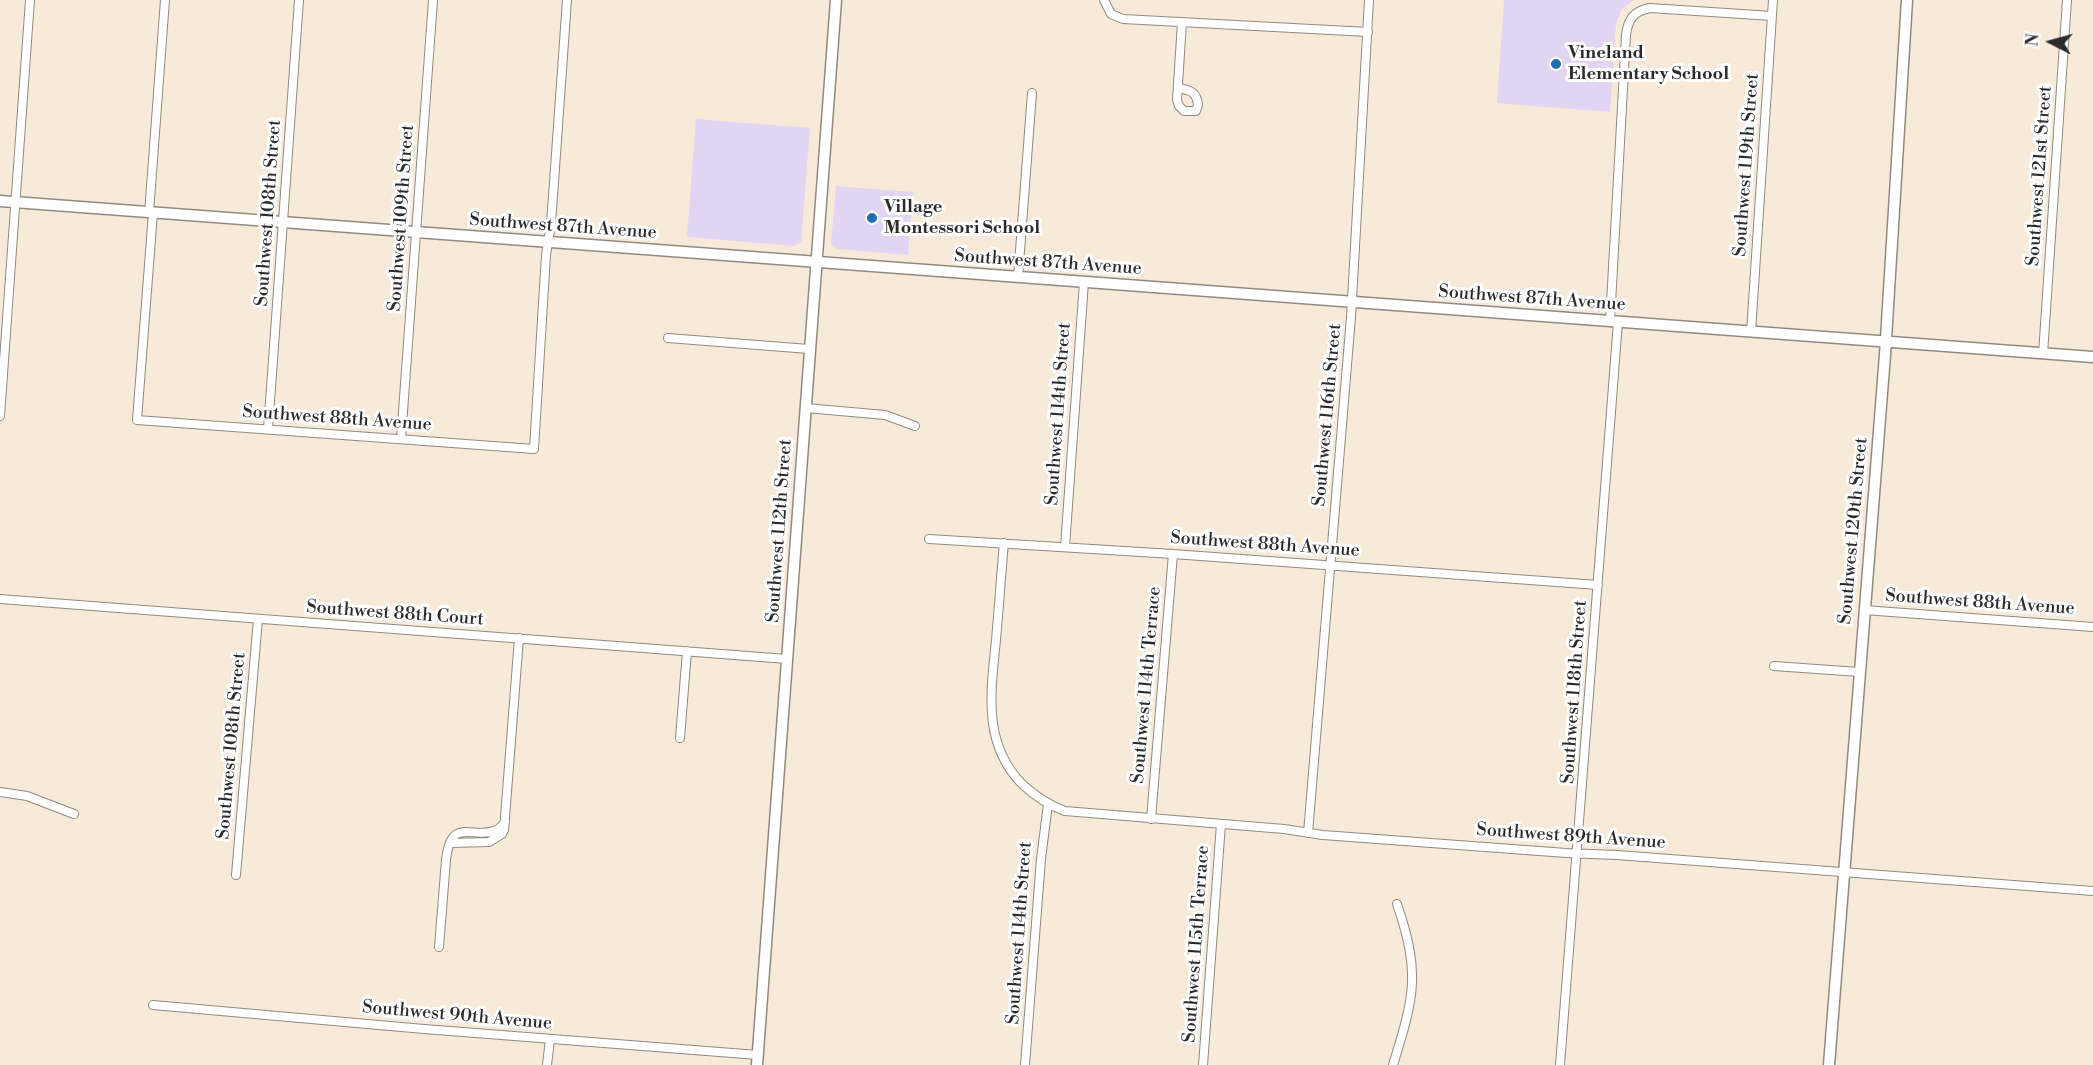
<!DOCTYPE html>
<style>
body{margin:0}
#map{position:relative;width:2093px;height:1065px;overflow:hidden;background:#f7ead8;font-family:"Libre Bodoni",serif}
canvas{display:block}
.north{position:absolute;left:2021px;top:12px;width:60px;height:60px;-webkit-text-stroke:4px #fff;paint-order:stroke;rotate:276deg;font-size:16px;font-weight:700;line-height:24px;text-align:center;color:#2b2b2b}
.north::after{content:'';display:block;margin:auto;width:21px;height:27px;background:#2b2b2b;clip-path:polygon(50% 0,100% 100%,50% 72%,0 100%)}
</style>
<div id="map">
<canvas width="2093" height="1065"></canvas>
<div class="north">N</div>
</div>
<script>
const ctx = document.querySelector('canvas').getContext('2d');
ctx.lineJoin = 'round';
function paint(path, color) { ctx.fillStyle = color; ctx.fill(path, 'evenodd'); }
function trace(path, color, width, dash) { ctx.strokeStyle = color; ctx.lineWidth = width; ctx.lineCap = dash ? 'butt' : 'round'; ctx.setLineDash(dash || []); ctx.stroke(path); }
function drawText(font, color, halo, rows, align = 'center') {
  ctx.font = font + ' "Libre Bodoni",serif'; ctx.lineWidth = 6; ctx.setLineDash([]); ctx.textBaseline = 'middle'; ctx.strokeStyle = halo; ctx.fillStyle = color; for (const [text, x, y, turn = 0] of rows) {
    ctx.save(); ctx.translate(x, y); ctx.rotate((+turn || 0) * Math.PI / 180); ctx.textAlign = isNaN(turn) ? turn : align; if (halo) ctx.strokeText(text, 0, 0); ctx.fillText(text, 0, 0); ctx.restore();
  }
}
paint(new Path2D(`
 M1504,0H1634L1621,10L1616,24L1610,112L1497,103Z
 M696,119L810,128L801,242L793,246L687,237Z
 M836,186L913,192L908,255L838,249L831,243Z`), '#e2d4f3');
const street = new Path2D(`
 M1104,0L1111,14L1123,19L1368,32
 M1178,88C1190,90 1197,92 1198,105L1196,111H1184L1179,106L1177,100L1182,22
 M149,213L165,0
 M153,213L137,420L534,449L546,255L551,224L567,0
 M1018,277L1032,93
 M1610,321L1626,35C1628,19 1634,11 1650,8L1772,16
 M1751,332L1773,0
 M668,338L809,349
 M2043,354L2067,0
 M806,408L885,415L915,426
 M0,416L30,0
 M268,429L299,0
 M401,439L433,0
 M929,539L1173,554L1598,585
 M1004,543C1001,575 999,607 996,640C991,691 982,743 1022,784C1035,796 1048,805 1065,811L1284,829L1323,835L1566,853L1617,855L2093,891
 M1065,547L1084,282
 M0,599L787,659
 M1864,610L2093,627
 M1774,666L1859,672
 M680,738L687,651
 M0,792L27,796L74,814
 M1151,819L1173,554
 M1308,833L1351,317L1369,0
 M451,843L489,842L502,834L504,830L519,638
 M236,875L258,619
 M439,947L446,860C451,816 472,839 494,831C499,830 502,826 505,822
 M153,1005L424,1029L758,1055
 M547,1065L550,1039
 M1025,1065L1041,859L1048,804
 M1203,1065L1221,824
 M1393,1065C1414,997 1421,974 1397,904
 M1560,1065L1618,322`);
const secondary = new Path2D(`
 M0,201L2093,357
 M757,1065L836,0
 M1829,1065L1885,355L1907,0`);
trace(street, '#918a82', 10);
trace(secondary, '#918a82', 13);
trace(street, '#fff', 8);
trace(secondary, '#fff', 10);
for (const [x, y, r, color] of [
 [1556,64,6,"#1f6fb2"],
 [872,218,6,"#1f6fb2"]
]) { const dot = new Path2D(); dot.arc(x, y, r, 0, 2 * Math.PI); ctx.fillStyle = color; ctx.fill(dot); trace(dot, '#fff', 2); }
drawText('bold 18px', '#2b2b2b', '#fff', [
 ["Vineland",1568,54],
 ["Elementary School",1568,75],
 ["Village",884,208],
 ["Montessori School",884,229]
], 'left');
drawText('18px', '#2b2b2b', '#fff', [
 ["Southwest 119th Street",1747,165,-86],
 ["Southwest 121st Street",2040,176,-86],
 ["Southwest 108th Street",269,213,-86],
 ["Southwest 109th Street",402,218,-86],
 ["Southwest 87th Avenue",563,227,4],
 ["Southwest 87th Avenue",1048,263,4],
 ["Southwest 87th Avenue",1532,299,4],
 ["Southwest 114th Street",1059,414,-86],
 ["Southwest 116th Street",1328,415,-85],
 ["Southwest 88th Avenue",337,419,4],
 ["Southwest 112th Street",780,531,-86],
 ["Southwest 120th Street",1854,531,-85],
 ["Southwest 88th Avenue",1265,545,4],
 ["Southwest 88th Avenue",1980,603,4],
 ["Southwest 88th Court",395,614,4],
 ["Southwest 114th Terrace",1147,685,-85],
 ["Southwest 118th Street",1575,692,-86],
 ["Southwest 108th Street",232,746,-85],
 ["Southwest 89th Avenue",1571,837,4],
 ["Southwest 114th Street",1020,933,-86],
 ["Southwest 115th Terrace",1197,944,-86],
 ["Southwest 90th Avenue",457,1016,5]
]);
</script>
